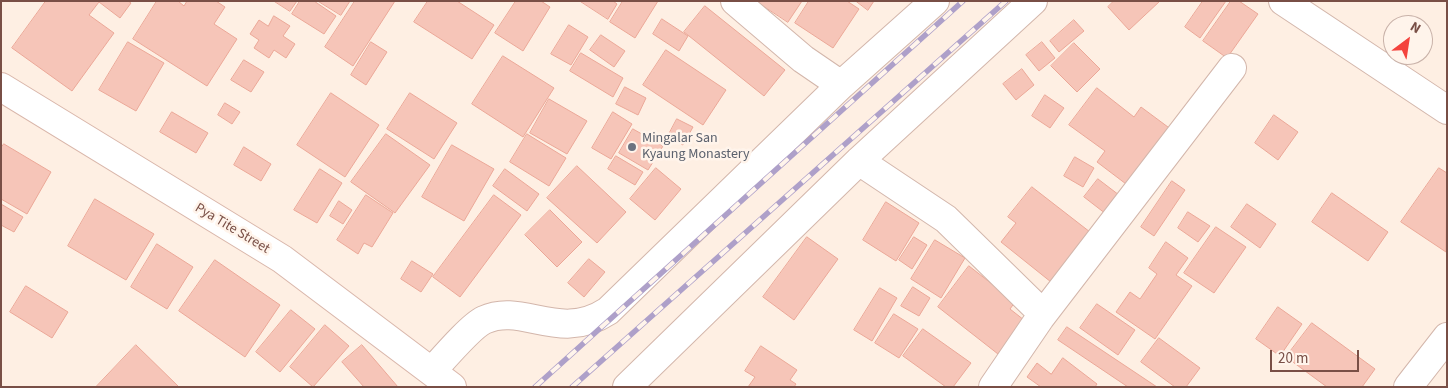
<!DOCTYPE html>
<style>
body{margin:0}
#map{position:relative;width:1448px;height:388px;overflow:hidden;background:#feefe3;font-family:"Source Sans 3",sans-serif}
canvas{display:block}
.frame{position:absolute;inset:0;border:2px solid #794f46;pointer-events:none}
.north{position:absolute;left:1383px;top:15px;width:50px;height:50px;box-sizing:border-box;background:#fff4eb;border:1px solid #c9b2a9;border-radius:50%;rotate:31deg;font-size:14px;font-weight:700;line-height:20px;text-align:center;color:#794f46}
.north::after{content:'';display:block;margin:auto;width:18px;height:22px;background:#f4433d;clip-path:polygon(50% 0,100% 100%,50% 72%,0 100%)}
.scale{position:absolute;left:1270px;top:350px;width:89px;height:22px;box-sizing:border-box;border:2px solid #794f46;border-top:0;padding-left:6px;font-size:15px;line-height:18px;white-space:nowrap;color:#794f46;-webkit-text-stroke:4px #fff4eb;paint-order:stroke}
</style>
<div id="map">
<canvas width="1448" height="388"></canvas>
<div class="frame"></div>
<div class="north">N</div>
<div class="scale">20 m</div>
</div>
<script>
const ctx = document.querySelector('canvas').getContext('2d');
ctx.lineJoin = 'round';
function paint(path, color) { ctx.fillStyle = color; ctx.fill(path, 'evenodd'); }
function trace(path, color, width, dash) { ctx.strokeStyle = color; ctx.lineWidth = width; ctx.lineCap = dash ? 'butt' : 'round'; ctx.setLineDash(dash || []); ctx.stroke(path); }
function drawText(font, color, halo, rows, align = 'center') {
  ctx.font = font + ' "Source Sans 3",sans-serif'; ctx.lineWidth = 5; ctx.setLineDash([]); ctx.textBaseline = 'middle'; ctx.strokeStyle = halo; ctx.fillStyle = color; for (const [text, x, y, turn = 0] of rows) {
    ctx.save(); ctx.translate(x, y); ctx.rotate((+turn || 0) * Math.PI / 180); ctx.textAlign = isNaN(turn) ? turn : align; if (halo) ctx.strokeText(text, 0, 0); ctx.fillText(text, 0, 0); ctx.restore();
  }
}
const building = new Path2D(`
 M46,1H128L131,3L120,18L99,2L89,15L114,33L72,91L12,48Z
 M157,1H178L184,6L187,1H216L225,7L214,24L237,39L207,86L133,39Z
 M274,1H297L290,11Z
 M300,1H314L336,16L324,34L292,14Z
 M318,1H350L341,15Z
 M355,1H395L353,66L325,47Z
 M428,1H457L494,25L472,59L414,22Z
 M516,1H541L550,7L523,51L495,33Z
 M580,1H613L617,4L608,19Z
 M623,1H658L635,38L610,22Z
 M756,1H802L788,22Z
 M809,1H847L859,9L833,48L795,23Z
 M856,1H874L868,10Z
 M1114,1H1160L1129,30L1108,7Z
 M1203,1H1226L1200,38L1185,27Z
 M1231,1H1239L1258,14L1227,58L1203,41Z
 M705,6L785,70L764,96L684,32Z
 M274,16L290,26L283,36L295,44L286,58L274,50L269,58L254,48L259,40L250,34L259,20L268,26Z
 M662,19L688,36L679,51L653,34Z
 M1074,20L1084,31L1059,52L1050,41Z
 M569,25L588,37L571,65L551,54Z
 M601,35L625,51L614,67L590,50Z
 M128,42L164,63L136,111L99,90Z
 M371,42L387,52L366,85L351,75Z
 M1042,42L1055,58L1039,71L1026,55Z
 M1074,43L1100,69L1077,92L1051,66Z
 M666,50L726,90L703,125L643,85Z
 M581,53L623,78L613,97L570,71Z
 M503,56L554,88L523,137L472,104Z
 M244,60L264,72L251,92L231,80Z
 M1022,69L1034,85L1016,100L1003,84Z
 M625,87L646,98L638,115L616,104Z
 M1097,88L1134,117L1141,107L1172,130L1130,187L1097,162L1105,151L1069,125Z
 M331,93L379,125L345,177L297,145Z
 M410,93L457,123L434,159L387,129Z
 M1045,95L1064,108L1050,128L1032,116Z
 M549,99L587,121L567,154L530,133Z
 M225,103L240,112L232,124L218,115Z
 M172,112L208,133L196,153L160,132Z
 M613,112L632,124L611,159L592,148Z
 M1274,115L1298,132L1278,160L1255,143Z
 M677,119L693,127L683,145L668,136Z
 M633,129L663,146L648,170L619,153Z
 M386,134L430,165L395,213L351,182Z
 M527,134L566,158L549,186L510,162Z
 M4,144L51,172L27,214L1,199V148Z
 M452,145L494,169L464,221L422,197Z
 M244,147L271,164L261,181L234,165Z
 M616,156L643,172L635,185L608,169Z
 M1075,157L1094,168L1083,187L1064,176Z
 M577,166L626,212L597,243L547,198Z
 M656,168L681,189L655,220L630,199Z
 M1439,168L1447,173L1446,252L1401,222Z
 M320,169L342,183L317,223L294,210Z
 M505,169L539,194L527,211L493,186Z
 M1098,179L1119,195L1106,214L1084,197Z
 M1172,181L1185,190L1154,236L1141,227Z
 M1032,187L1090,232L1051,282L1001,242L1016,223L1008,217Z
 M1332,193L1388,232L1368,261L1312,222Z
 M366,195L393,213L372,247L364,243L358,254L337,240Z
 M494,195L521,215L460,297L433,277Z
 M95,199L154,234L126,280L68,246Z
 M339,201L352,210L343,224L330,216Z
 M886,202L919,223L896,261L863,240Z
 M1,204L23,217L14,232L1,225Z
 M1247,204L1276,224L1260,248L1231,227Z
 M550,210L582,242L557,267L525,235Z
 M1188,212L1210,226L1198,242L1178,228Z
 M1216,227L1246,247L1214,293L1184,273Z
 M807,237L838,259L794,320L763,297Z
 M914,237L927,245L912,269L899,260Z
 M935,240L965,258L941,298L911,279Z
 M1166,242L1188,258L1176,275L1192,286L1155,339L1116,312L1130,292L1140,299L1157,274L1149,268Z
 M157,244L193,267L167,309L131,287Z
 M589,259L605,272L584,297L568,283Z
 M215,260L280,305L245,357L179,311Z
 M412,261L433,274L421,292L401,279Z
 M969,266L1015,302L1010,309L1024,320L998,354L938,307Z
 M26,286L68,312L52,338L10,312Z
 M913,287L930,298L919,316L901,306Z
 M880,288L897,298L872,341L854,330Z
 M1097,304L1135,330L1118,355L1080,328Z
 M1278,307L1302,324L1280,356L1256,339Z
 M291,310L315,329L280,372L256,352Z
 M894,314L918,329L899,358L875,343Z
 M1312,323L1375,369L1362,387H1327L1286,357Z
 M325,325L349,346L313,387L290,367Z
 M1067,327L1157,387H1128L1058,340Z
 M923,329L971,363L953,387H946L903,356Z
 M1159,338L1200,368L1186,387H1175L1141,362Z
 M136,345L179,387H96Z
 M362,345L398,387H364L342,362Z
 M761,346L797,370L790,380L796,384L794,387H748L755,377L745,371Z
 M1063,358L1097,384L1095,387H1041L1027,377L1037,363L1051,374Z`);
paint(building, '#f6c5b8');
trace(building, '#eba797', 1);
const street = new Path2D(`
 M735,1L803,59L841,85
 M1283,1L1447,110
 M859,161L946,219L1039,310L1040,318L993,387
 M1040,318L1232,68
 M432,371C443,359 471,326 484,320C523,302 559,343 608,311L841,85L935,1
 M627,387L859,161L1033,1
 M1408,387L1447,337`);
const secondary = new Path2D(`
 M1,87L282,259L452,387`);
trace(street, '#d3b6ab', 30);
trace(secondary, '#d9b6aa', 30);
trace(street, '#fff', 28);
trace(secondary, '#fff', 28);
const rail = new Path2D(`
 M535,387L963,1
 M572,387L1006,1`);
trace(rail, '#aea0c9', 5.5);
trace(rail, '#fff4eb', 4, [11]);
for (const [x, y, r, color] of [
 [632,147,5,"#6b7280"]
]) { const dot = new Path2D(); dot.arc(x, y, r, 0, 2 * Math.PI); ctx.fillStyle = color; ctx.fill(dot); trace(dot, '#fff4eb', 2); }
drawText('14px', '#5b616d', '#fff4eb', [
 ["Mingalar San",642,139],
 ["Kyaung Monastery",642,155]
], 'left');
drawText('14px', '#794f46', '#fff4eb', [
 ["Pya Tite Street",232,229,31]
]);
</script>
